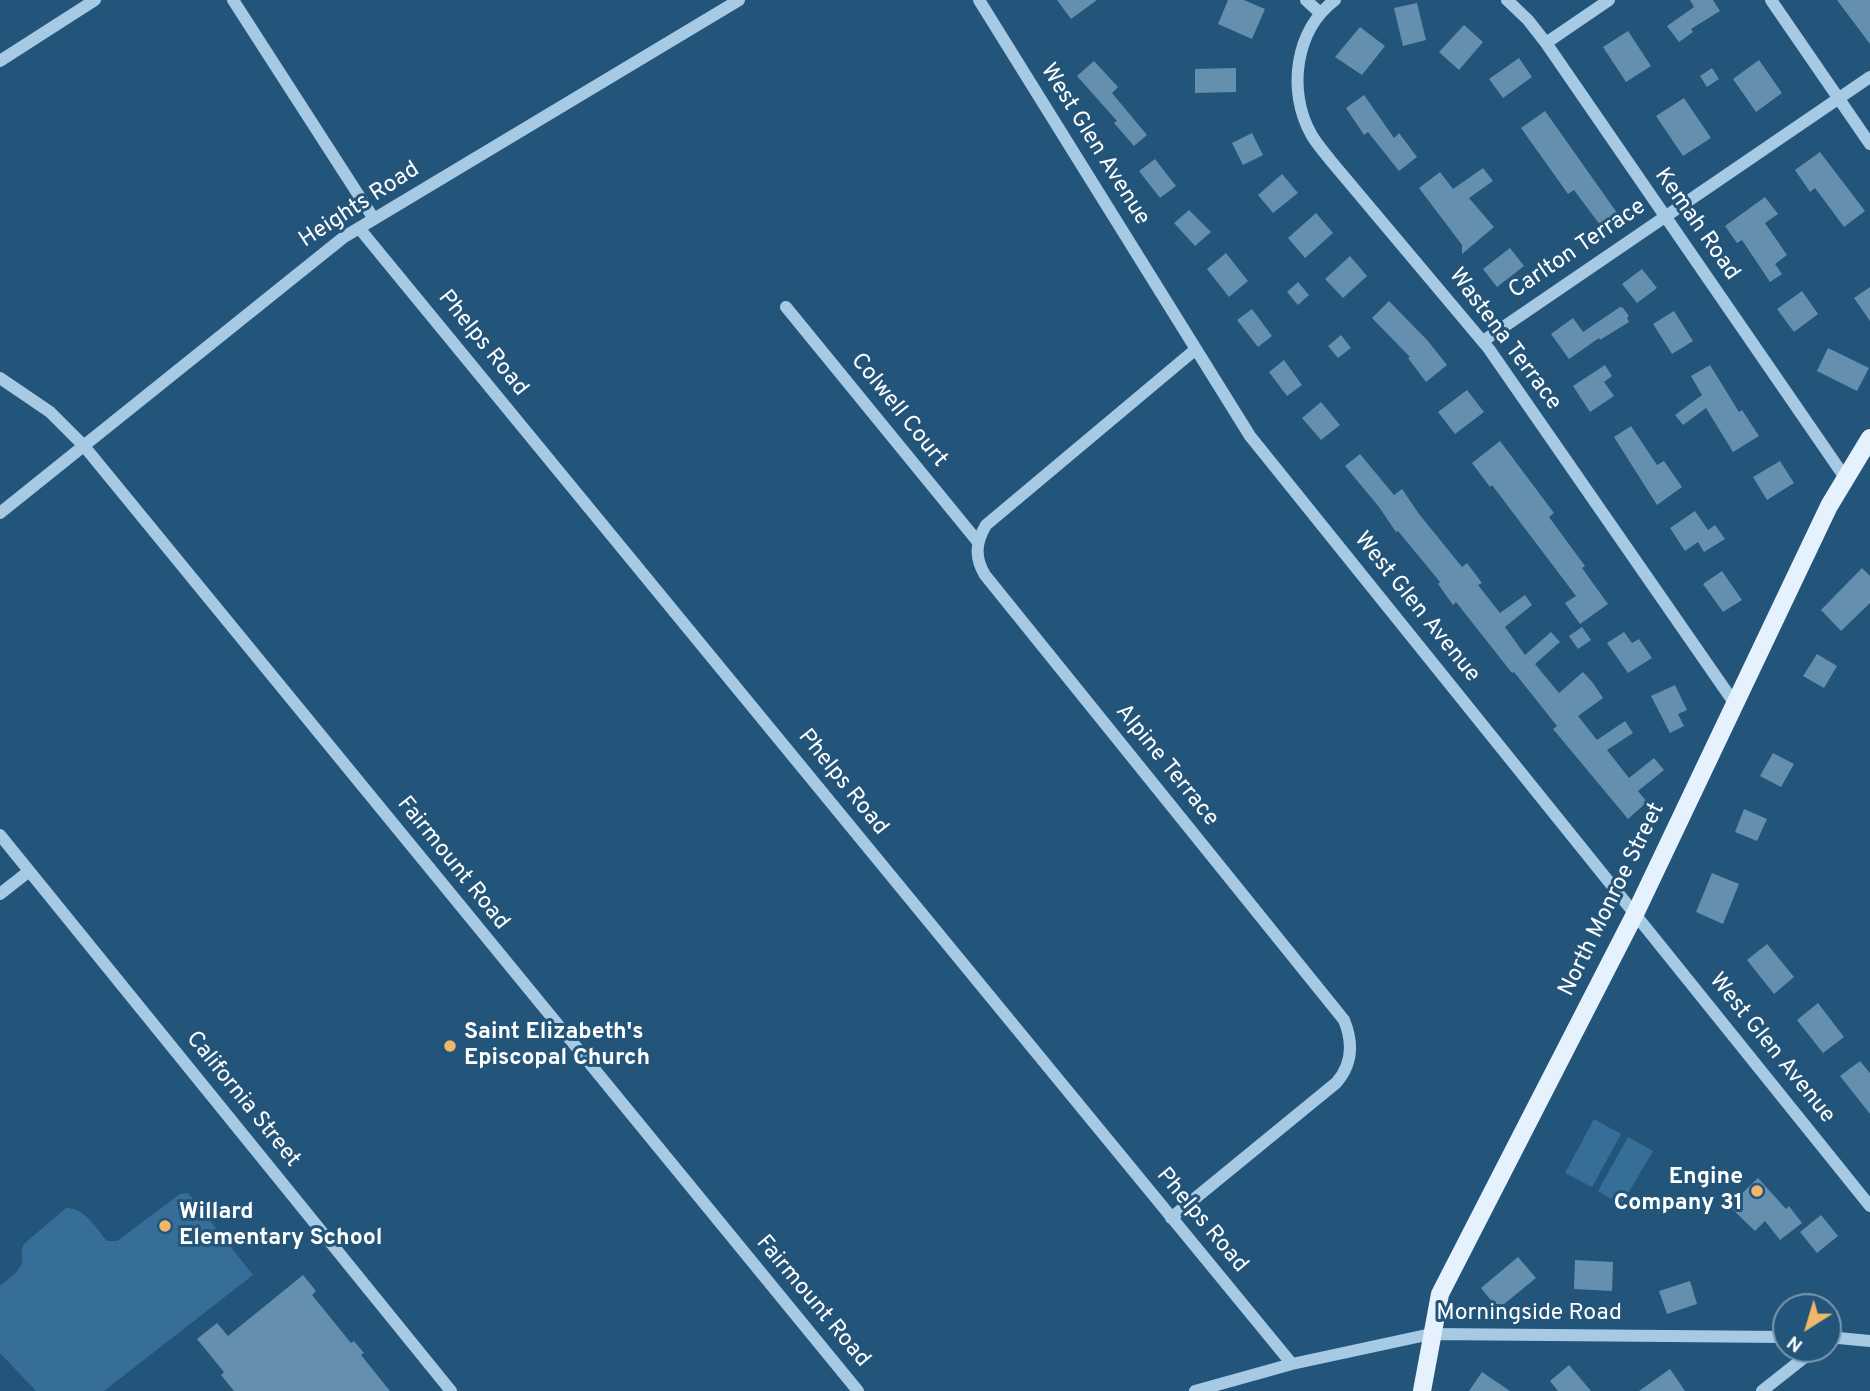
<!DOCTYPE html>
<style>
body{margin:0}
#map{position:relative;width:1870px;height:1391px;overflow:hidden;background:#235479;font-family:Overpass,sans-serif}
canvas{display:block}
.north{position:absolute;left:1772px;top:1293px;width:70px;height:70px;box-sizing:border-box;background:#235479;border:2px solid #7b98af;border-radius:50%;rotate:217deg;font-size:19px;font-weight:700;line-height:28px;text-align:center;color:#fff}
.north::after{content:'';display:block;margin:auto;width:24px;height:32px;background:#efb769;clip-path:polygon(50% 0,100% 100%,50% 72%,0 100%)}
</style>
<div id="map">
<canvas width="1870" height="1391"></canvas>
<div class="north">N</div>
</div>
<script>
const ctx = document.querySelector('canvas').getContext('2d');
ctx.lineJoin = 'round';
function paint(path, color) { ctx.fillStyle = color; ctx.fill(path, 'evenodd'); }
function trace(path, color, width, dash) { ctx.strokeStyle = color; ctx.lineWidth = width; ctx.lineCap = dash ? 'butt' : 'round'; ctx.setLineDash(dash || []); ctx.stroke(path); }
function drawText(font, color, halo, rows, align = 'center') {
  ctx.font = font + ' Overpass,sans-serif'; ctx.lineWidth = 6; ctx.setLineDash([]); ctx.textBaseline = 'middle'; ctx.strokeStyle = halo; ctx.fillStyle = color; for (const [text, x, y, turn = 0] of rows) {
    ctx.save(); ctx.translate(x, y); ctx.rotate((+turn || 0) * Math.PI / 180); ctx.textAlign = isNaN(turn) ? turn : align; if (halo) ctx.strokeText(text, 0, 0); ctx.fillText(text, 0, 0); ctx.restore();
  }
}
paint(new Path2D(`
 M1594,1119L1621,1134L1592,1187L1565,1173Z
 M1628,1137L1653,1151L1621,1205L1598,1191Z
 M188,1193L253,1275L104,1391H36L0,1353V1286C8,1279 19,1273 22,1262C23,1255 20,1251 24,1244L66,1208C84,1207 96,1228 107,1241H117L180,1194Z`), '#376e97');
paint(new Path2D(`
 M1057,0H1097L1071,19Z
 M1228,0H1244L1265,9L1252,39L1218,24Z
 M1690,0H1713L1720,11L1691,29L1693,32L1679,42L1667,26L1694,7Z
 M1837,0H1870V44Z
 M1417,3L1426,40L1403,46L1394,8Z
 M1464,25L1483,42L1459,70L1439,52Z
 M1360,27L1385,46L1362,75L1335,57Z
 M1628,31L1651,66L1626,82L1603,47Z
 M1519,58L1532,77L1503,98L1489,79Z
 M1759,60L1782,93L1756,112L1733,79Z
 M1094,61L1118,87L1112,93L1147,135L1134,146L1114,123L1117,121L1077,76Z
 M1236,68V92L1195,93V69Z
 M1712,68L1719,79L1707,87L1700,76Z
 M1364,95L1394,138L1399,133L1417,157L1399,171L1368,132L1364,135L1346,108Z
 M1684,98L1711,138L1683,156L1656,116Z
 M1545,111L1620,217L1603,229L1574,190L1568,194L1521,128Z
 M1252,133L1263,155L1243,165L1232,143Z
 M1820,152L1865,211L1844,227L1815,188L1810,192L1795,170Z
 M1155,159L1176,186L1160,198L1139,171Z
 M1483,168L1493,181L1469,198L1494,227L1462,254V245L1419,188L1440,172L1453,189Z
 M1282,174L1298,193L1273,213L1258,195Z
 M1765,197L1778,214L1765,223L1787,255L1775,264L1782,274L1770,282L1742,240L1737,243L1725,226Z
 M1189,210L1211,232L1195,246L1174,223Z
 M1316,213L1333,233L1305,258L1288,238Z
 M1510,248L1524,266L1497,287L1483,269Z
 M1226,253L1248,281L1229,297L1207,269Z
 M1350,256L1367,276L1343,298L1325,279Z
 M1642,269L1657,288L1637,303L1622,284Z
 M1298,282L1309,295L1298,305L1287,292Z
 M1870,287V321L1854,298Z
 M1802,291L1818,314L1794,332L1777,309Z
 M1389,301L1428,341L1447,365L1426,382L1408,358L1410,357L1372,318Z
 M1620,307L1623,308L1629,316L1627,318L1629,322L1600,340L1599,338L1569,359L1551,334L1573,318L1583,332Z
 M1252,309L1272,336L1258,347L1237,320Z
 M1674,311L1693,341L1672,354L1653,324Z
 M1341,335L1351,348L1338,358L1328,346Z
 M1828,348L1869,368L1857,391L1817,371Z
 M1284,360L1302,385L1287,396L1269,372Z
 M1605,365L1612,376L1604,382L1614,396L1590,412L1573,386Z
 M1710,365L1739,412L1742,410L1759,436L1733,452L1706,408L1683,425L1675,415L1702,395L1691,376Z
 M1467,390L1484,412L1455,434L1438,412Z
 M1321,402L1340,425L1321,440L1302,418Z
 M1631,426L1657,465L1664,461L1682,487L1657,505L1614,437Z
 M1500,441L1554,513L1549,517L1585,566L1582,568L1608,604L1580,624L1565,603L1576,596L1492,485L1490,487L1472,463Z
 M1360,454L1394,495L1402,489L1419,514L1462,567L1467,563L1482,583L1478,585L1500,613L1525,595L1532,605L1505,627L1525,655L1551,632L1560,642L1535,664L1559,693L1583,672L1593,683L1603,698L1578,716L1597,740L1625,721L1633,733L1607,750L1629,778L1654,758L1664,770L1638,791L1647,802L1628,819L1553,729L1557,726L1514,672L1512,673L1456,602L1453,605L1438,584L1440,582L1398,531L1396,532L1379,507L1345,466Z
 M1780,461L1794,483L1767,500L1753,477Z
 M1695,511L1708,530L1715,525L1725,539L1704,552L1698,542L1685,551L1670,528Z
 M1862,568L1870,576V603L1841,631L1821,610Z
 M1722,571L1742,600L1723,612L1703,584Z
 M1582,627L1591,640L1578,649L1569,636Z
 M1624,632L1632,643L1639,639L1652,658L1628,673L1607,643Z
 M1817,654L1837,666L1824,688L1803,676Z
 M1675,685L1687,710L1678,714L1684,726L1670,733L1651,696Z
 M1773,753L1794,764L1781,787L1760,776Z
 M1744,809L1767,819L1757,841L1735,832Z
 M1712,873L1739,884L1723,924L1696,912Z
 M1767,944L1794,977L1774,994L1747,960Z
 M1818,1003L1844,1037L1823,1053L1797,1020Z
 M1860,1061L1870,1073V1114L1840,1076Z
 M1758,1178L1786,1209L1789,1206L1802,1223L1780,1240L1765,1221L1755,1231L1729,1206Z
 M1821,1215L1838,1236L1817,1253L1800,1232Z
 M1518,1257L1536,1278L1498,1309L1481,1288Z
 M1575,1260L1613,1262L1612,1291L1574,1289Z
 M303,1275L316,1291L312,1295L351,1343L354,1341L364,1353L361,1355L390,1391H234L221,1375L224,1372L197,1339L217,1323L228,1336Z
 M1690,1281L1697,1304L1667,1314L1659,1291Z
 M1569,1365L1591,1391H1558L1550,1381Z
 M1670,1369L1685,1391H1639Z
 M1482,1372L1510,1391H1469Z`), '#658faf');
trace(new Path2D(`
 M233,0L374,219
 M979,0L1250,436L1870,1206
 M1306,0L1319,12
 M1335,0C1295,30 1287,91 1311,134C1316,143 1324,152 1331,161L1489,349L1735,704
 M1507,0L1528,20L1546,43L1846,479
 M1771,0L1870,144
 M1546,43L1609,0
 M0,61L95,0
 M359,228L1292,1364
 M786,307L978,542
 M1483,341L1870,77
 M0,378L50,412L84,446L858,1391
 M0,513L344,237L739,0
 M0,835L451,1391
 M0,894L28,872
 M1171,1218L1336,1083C1353,1064 1353,1042 1344,1020L985,575C974,557 976,542 986,525L1196,349
 M1828,1337L1870,1341
 M1195,1391L1292,1364L1431,1334L1786,1337
 M1762,1391L1815,1349`), '#a6cae4', 12);
trace(new Path2D(`
 M1422,1391L1440,1294L1635,914L1829,506L1870,438`), '#e5f1fc', 18);
for (const [x, y, r, color] of [
 [450,1046,7,"#efb769"],
 [1757,1191,7,"#efb769"],
 [165,1226,7,"#efb769"]
]) { const dot = new Path2D(); dot.arc(x, y, r, 0, 2 * Math.PI); ctx.fillStyle = color; ctx.fill(dot); trace(dot, '#235479', 2.5); }
drawText('23px', '#fff', '#235479', [
 ["West Glen Avenue",1094,145,58],
 ["Heights Road",360,206,-33],
 ["Kemah Road",1696,225,55],
 ["Carlton Terrace",1578,250,-34],
 ["Wastena Terrace",1504,340,53],
 ["Phelps Road",482,344,51],
 ["Colwell Court",898,411,51],
 ["West Glen Avenue",1416,608,51],
 ["Alpine Terrace",1166,766,51],
 ["Phelps Road",842,783,51],
 ["Fairmount Road",452,864,51],
 ["North Monroe Street",1613,900,-64],
 ["West Glen Avenue",1771,1049,51],
 ["California Street",242,1100,51],
 ["Phelps Road",1201,1221,50],
 ["Fairmount Road",812,1302,50],
 ["Morningside Road",1529,1314]
]);
drawText('bold 23px', '#fff', '#235479', [
 ["Saint Elizabeth's",464,1033],
 ["Episcopal Church",464,1059],
 ["Engine",1743,1178,"right"],
 ["Company 31",1743,1204,"right"],
 ["Willard",179,1213],
 ["Elementary School",179,1239]
], 'left');
</script>
